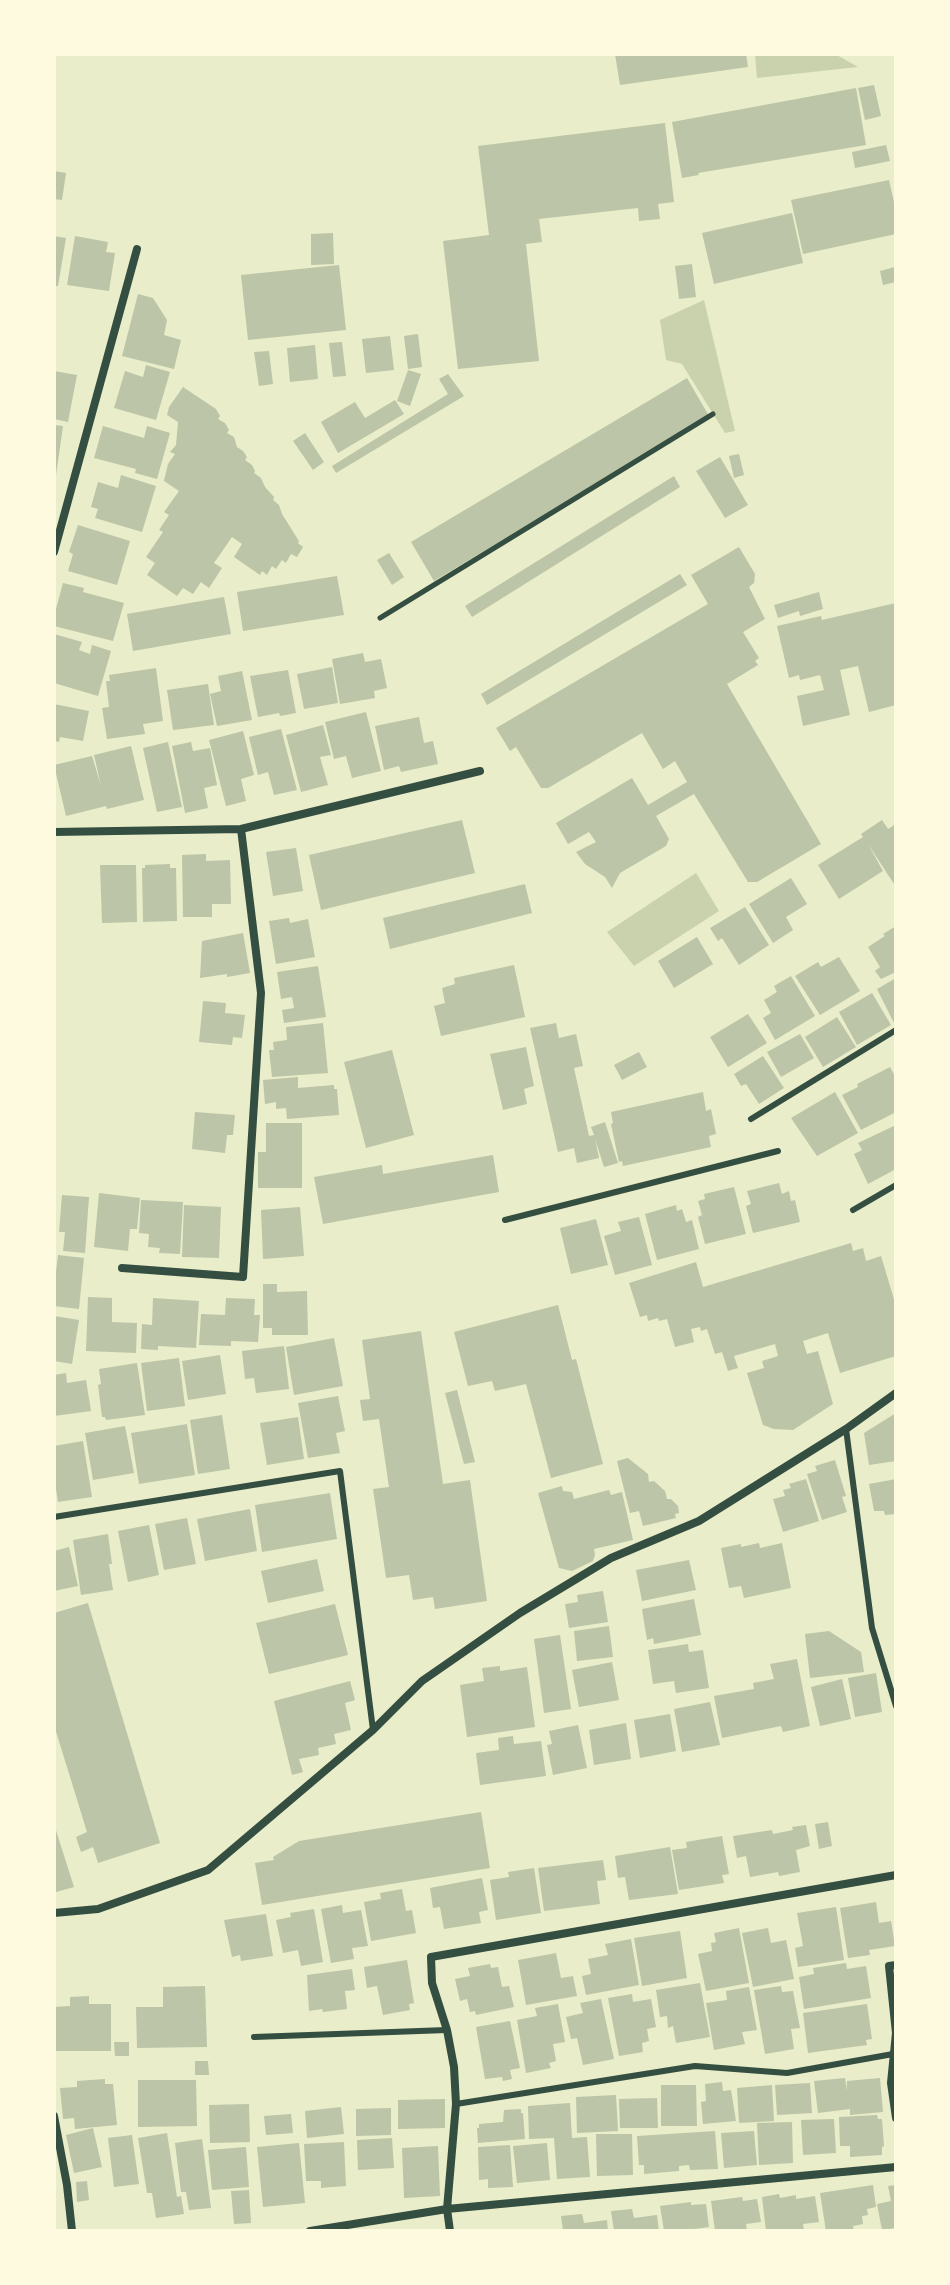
<!DOCTYPE html>
<style>
body{margin:0}
#map{position:relative;width:950px;height:2285px;overflow:hidden;background:#e9edc9;font-family:"Noto Serif",serif}
canvas{display:block}
.frame{position:absolute;inset:0;border:56px solid #fefae0;pointer-events:none}
</style>
<div id="map">
<canvas width="950" height="2285"></canvas>
<div class="frame"></div>
</div>
<script>
const ctx = document.querySelector('canvas').getContext('2d');
ctx.lineJoin = 'round';
function paint(path, color) { ctx.fillStyle = color; ctx.fill(path, 'evenodd'); }
function trace(path, color, width, dash) { ctx.strokeStyle = color; ctx.lineWidth = width; ctx.lineCap = dash ? 'butt' : 'round'; ctx.setLineDash(dash || []); ctx.stroke(path); }
paint(new Path2D(`
 M755,54H835L858,67L757,78Z
 M704,300L735,431L725,433L682,364L666,360L660,320Z
 M696,873L719,911L634,966L607,932Z`), '#cad2ad');
paint(new Path2D(`
 M615,54H746L748,67L620,85Z
 M874,85L881,116L865,120L858,88Z
 M856,88L866,145L698,173L699,175L682,178L672,122Z
 M665,123L674,202L658,204L660,219L639,221L638,208L539,219L542,242L526,244L539,361L458,369L443,241L489,235L478,146Z
 M886,145L890,161L855,168L852,152Z
 M54,171L66,173L62,200L54,199Z
 M889,180L896,211V234L803,254L791,200Z
 M792,213L803,263L714,284L702,233Z
 M333,233L334,264L311,265V234Z
 M54,236L66,238L58,286H54Z
 M75,236L108,242L106,252L115,253L109,291L67,285Z
 M692,264L696,297L679,299L675,266Z
 M339,265L346,330L248,340L241,275Z
 M895,267L896,282L883,285L880,271Z
 M138,294L153,298L167,320L164,335L181,340L174,369L122,356Z
 M418,334L422,367L408,369L404,336Z
 M390,336L394,370L366,373L362,339Z
 M342,342L346,376L333,377L329,343Z
 M315,345L318,379L290,382L287,348Z
 M269,351L273,384L259,386L254,352Z
 M146,365L170,372L156,420L114,408L125,371L143,377Z
 M408,370L421,374L410,406L397,401Z
 M54,371L77,375L68,422L54,419Z
 M448,374L464,396L336,473L332,466L448,394L439,379Z
 M687,378L709,416L434,581L411,542Z
 M183,387L216,409L220,416L218,419L225,423L229,430L227,433L234,437L237,447L243,451L247,457L245,460L252,465L255,471L254,473L261,478L265,487L274,497L273,500L279,505L282,514L299,541L298,543L303,547L297,557L291,554L286,563L282,560L276,569L272,566L267,575L262,571L260,575L234,557L242,544L232,537L214,563L222,568L209,588L201,582L193,594L183,588L177,596L147,575L155,563L146,557L163,532L159,530L169,515L164,512L179,491L164,481L168,464L175,454L170,452L176,445L178,422L167,415L169,407Z
 M395,400L404,414L338,453L321,422L355,402L365,418Z
 M54,425L63,426L56,475H54Z
 M103,426L144,438L147,426L170,433L157,479L135,473L136,469L94,458Z
 M305,433L324,462L313,470L293,441Z
 M739,454L744,475L734,478L729,456Z
 M720,457L748,505L725,518L696,471Z
 M121,475L156,486L142,532L95,518L98,509L91,507L98,482L118,488Z
 M674,476L680,487L472,617L465,606Z
 M78,525L130,541L117,585L68,571L73,554L69,552Z
 M739,547L755,574L754,583L749,587L765,619L743,632L759,658L755,661L758,665L727,684L821,844L757,882H748L694,794L656,816L669,839L666,846L620,873L612,888L605,877L585,864L576,852L596,842L589,832L568,844L556,823L632,778L648,805L687,782L675,761L663,769L642,733L548,788H541L516,747L510,751L496,728L708,604L691,575Z
 M389,553L404,577L392,585L377,560Z
 M680,574L687,585L487,705L481,694Z
 M337,576L344,615L243,631L237,592Z
 M63,583L84,588L83,592L124,603L113,641L54,626V616Z
 M819,592L823,609L800,616L799,611L778,618L774,605Z
 M224,597L231,634L133,651L127,614Z
 M896,603V705L869,712L858,666L840,670L850,715L803,726L797,696L824,690L820,675L800,680L799,675L789,678L777,626L821,616L822,620Z
 M54,634L82,642L79,650L90,654L92,645L111,651L98,696L54,683Z
 M363,653L365,662L381,659L387,688L374,691L375,698L340,704L332,659Z
 M332,667L338,703L304,709L297,674Z
 M156,668L163,721L143,724L145,734L107,739L102,708L109,707L106,681H110L109,675Z
 M288,670L296,713L280,716L279,713L258,717L250,676Z
 M242,671L252,720L217,726L210,694L221,691L218,676Z
 M208,684L214,725L173,730L167,690Z
 M54,704L89,711L83,741L60,737L59,742L54,741Z
 M366,712L381,771L352,778L346,756L334,759L325,722Z
 M419,717L424,743L433,741L438,764L401,772L399,766L384,770L375,726Z
 M323,725L331,755L320,757L328,785L301,792L286,735Z
 M281,729L297,790L274,795L268,772L258,775L249,737Z
 M243,731L254,775L241,779L246,801L226,806L209,740Z
 M168,742L182,807L157,812L143,748Z
 M191,742L193,751L210,748L217,785L204,788L208,808L185,813L172,746Z
 M131,746L144,800L107,809L106,806L66,816L54,765L92,756L101,786L94,755Z
 M462,820L475,873L321,910L309,855Z
 M882,820L888,829L896,824V882L894,884L868,844L883,871L839,899L818,865L863,837L861,834Z
 M296,848L303,891L273,896L266,852Z
 M206,854V861L230,860L231,904H212V917H183L182,855Z
 M170,864V868H176L177,921L143,922L142,868H145V865Z
 M100,865H136L137,922L102,923Z
 M791,878L807,904L786,917L793,930L773,943L749,904Z
 M525,884L532,913L390,949L383,918Z
 M745,907L769,945L739,965L722,938L718,941L710,928Z
 M289,918L290,923L308,919L315,957L276,964L269,921Z
 M896,926V972L881,979L875,971L880,967L868,947L885,936L883,934Z
 M243,933L250,973L227,977V974L200,978L202,941Z
 M697,937L713,964L674,988L658,961Z
 M839,957L860,991L820,1015L795,976L818,962L821,967Z
 M514,965L525,1017L441,1036L434,1006L445,1003L442,988L455,984L454,978Z
 M318,966L326,1017L284,1023L282,1010L294,1008L292,997L281,999L277,972Z
 M791,976L815,1016L775,1040L763,1018L771,1013L764,1000L777,992L774,986Z
 M896,978V1021L894,1023L877,989Z
 M872,993L891,1025L857,1045L839,1012Z
 M203,1001L226,1003L225,1013L245,1015L242,1038L233,1037L232,1045L199,1042Z
 M748,1014L767,1043L728,1067L710,1037Z
 M837,1017L856,1047L823,1067L805,1037Z
 M323,1023L328,1073L272,1077L269,1050H274L273,1042L287,1040L286,1027Z
 M556,1023L559,1038L576,1034L583,1066L574,1068L589,1136L594,1135L591,1127L605,1122L618,1163L604,1167L595,1139L599,1158L577,1163L574,1148L558,1152L530,1028Z
 M800,1034L814,1058L781,1077L767,1052Z
 M526,1047L534,1086L524,1089L527,1104L503,1110L490,1054Z
 M392,1050L414,1135L366,1148L344,1062Z
 M639,1052L647,1067L622,1080L614,1065Z
 M763,1056L784,1088L759,1104L746,1084L741,1086L734,1074Z
 M890,1067L896,1078V1112L861,1130L842,1095L858,1087L857,1084Z
 M298,1077V1088L334,1085V1089H337L339,1115L287,1119L286,1108L276,1109V1102L265,1104L263,1080Z
 M703,1092L706,1111L711,1109L716,1134L709,1136L711,1147L623,1166L622,1161L619,1162L611,1124L613,1123L611,1112Z
 M835,1092L858,1133L817,1156L791,1118Z
 M195,1112L235,1115L233,1135H227L225,1153L192,1149Z
 M266,1123H302V1188H258V1152H266Z
 M896,1125V1169L868,1184L854,1154L862,1150L858,1143Z
 M493,1155L499,1192L323,1224L314,1177L382,1165L383,1174Z
 M779,1183L782,1194L789,1191L791,1201L795,1200L800,1222L753,1233L746,1206L751,1204L747,1191Z
 M734,1187L746,1234L705,1244L698,1217L702,1215L698,1201L705,1199L704,1194Z
 M99,1193L140,1198L137,1229H130L128,1251L94,1247Z
 M62,1195L89,1197L85,1253L63,1251L65,1232H59Z
 M141,1200L183,1202L180,1254L159,1253L160,1248L148,1247L149,1234L139,1233Z
 M184,1205L221,1207L219,1258L182,1257Z
 M676,1205L677,1211L682,1209L686,1222L692,1220L699,1249L657,1260L645,1214Z
 M300,1207L304,1256L263,1259L261,1210Z
 M639,1217L652,1265L615,1275L604,1236L621,1231L618,1222Z
 M596,1219L608,1265L571,1274L560,1228Z
 M851,1243L853,1251L863,1248L866,1261L881,1256L896,1306V1356L840,1373L828,1333L803,1341L807,1354L818,1351L833,1404L793,1430L774,1429L763,1425L747,1373L764,1368L762,1361L778,1356L775,1344L734,1356L738,1368L728,1371L722,1352L715,1354L707,1329L701,1331L700,1327L691,1329L694,1342L675,1347L667,1319L659,1321L658,1318L648,1321L647,1315L640,1317L629,1283L696,1262L703,1287Z
 M58,1255L84,1258L79,1309L54,1306V1272H56Z
 M263,1284H277V1292L307,1291L308,1335H272V1328H263Z
 M88,1297L112,1298V1322L137,1323L136,1353L86,1351Z
 M153,1298L199,1301L196,1348L158,1346V1350L141,1349L142,1324L152,1325Z
 M226,1298L255,1299L254,1315H260L258,1342L231,1341V1346L199,1345L201,1314L225,1315Z
 M558,1305L572,1360L576,1359L603,1464L551,1478L526,1384L495,1391L492,1381L468,1386L454,1332Z
 M54,1316L79,1320L72,1364L54,1361Z
 M421,1331L443,1484L470,1480L487,1601L435,1609L433,1597L413,1600L409,1575L386,1578L373,1489L389,1487L379,1419L363,1421L360,1400L370,1399L362,1340Z
 M334,1338L343,1386L294,1395L286,1347Z
 M284,1346L289,1389L256,1393L254,1378L245,1379L242,1351Z
 M220,1355L226,1394L188,1400L182,1361Z
 M179,1358L185,1406L147,1411L141,1363Z
 M137,1363L145,1415L106,1420L105,1417H102L98,1385L101,1384L99,1369Z
 M66,1373L67,1383L86,1380L91,1411L54,1416V1375Z
 M457,1390L475,1462L464,1464L445,1393Z
 M338,1396L345,1431L336,1433L340,1453L308,1458L298,1403Z
 M896,1413V1461L869,1465L864,1433Z
 M222,1415L230,1469L198,1474L190,1420Z
 M298,1417L304,1459L267,1465L260,1423Z
 M187,1424L195,1475L139,1484L131,1433Z
 M125,1426L134,1473L93,1480L85,1433Z
 M83,1441L92,1497L58,1502L54,1476V1446Z
 M628,1458L648,1474L649,1482L654,1481L665,1491L667,1499H671L678,1506L679,1513L675,1514L676,1518L643,1526L639,1511L630,1513L617,1461Z
 M835,1460L846,1496L842,1497L847,1512L822,1520L807,1474L817,1471L815,1466Z
 M806,1479L819,1521L783,1532L773,1499L785,1496L783,1490L791,1488L789,1484Z
 M896,1479V1514L885,1515L884,1511H874L869,1484Z
 M562,1486L563,1491L572,1492L574,1499L609,1490L611,1495L622,1492L633,1540L594,1549L595,1555L593,1561L572,1571L559,1568L538,1493Z
 M330,1493L337,1539L262,1552L255,1505Z
 M250,1509L257,1551L205,1561L197,1519Z
 M187,1518L196,1564L164,1570L155,1524Z
 M149,1525L159,1575L128,1582L118,1531Z
 M108,1534L112,1564H109L113,1590L81,1595L73,1540Z
 M759,1543L760,1548L782,1543L791,1588L744,1598L741,1586L729,1588L721,1548L741,1544V1547Z
 M69,1547L78,1586L54,1591V1551Z
 M317,1559L324,1591L268,1603L261,1571Z
 M689,1560L696,1590L642,1601L636,1570Z
 M603,1591L608,1622L569,1628L565,1604L578,1602L577,1595Z
 M694,1599L701,1635L654,1644L653,1638L647,1640L642,1609Z
 M88,1603L160,1843L98,1863L93,1847L81,1852L76,1837L87,1832L54,1725V1613Z
 M335,1604L348,1655L269,1674L256,1623Z
 M609,1626L613,1657L577,1661L574,1631Z
 M829,1631L861,1652L864,1672L810,1678L805,1634Z
 M560,1635L571,1709L544,1713L534,1639Z
 M688,1644L689,1652L703,1650L709,1688L676,1693L674,1681L653,1684L648,1650Z
 M797,1659L810,1726L783,1732L781,1726L722,1738L714,1696L754,1689L753,1683L774,1679L770,1664Z
 M612,1662L619,1700L579,1707L572,1670Z
 M500,1666V1671L527,1667L535,1727L467,1737L460,1685L484,1681L482,1668Z
 M876,1673L882,1712L855,1717L848,1678Z
 M842,1679L851,1719L820,1726L811,1687Z
 M350,1681L355,1700L345,1703L351,1730L334,1734L336,1744L318,1748L319,1755L299,1759L303,1772L292,1775L274,1701Z
 M710,1702L720,1745L682,1752L674,1709Z
 M670,1714L676,1751L640,1758L634,1720Z
 M626,1723L631,1759L594,1765L589,1730Z
 M578,1725L587,1768L553,1775L547,1745L552,1744L549,1731Z
 M513,1736L514,1744L541,1741L546,1776L480,1785L476,1753L499,1750L498,1738Z
 M481,1812L490,1868L262,1905L255,1863L274,1860L273,1857L299,1841Z
 M828,1822L832,1846L819,1849L815,1824Z
 M54,1824L74,1887L56,1892L54,1884Z
 M806,1825L810,1846L796,1850L800,1872L779,1876L778,1872L750,1877L746,1856L737,1858L733,1836L772,1830L773,1834L793,1830L792,1827Z
 M722,1836L729,1874L722,1875L724,1883L679,1890L672,1850L687,1848L686,1842Z
 M670,1847L678,1894L629,1900L625,1877L618,1878L615,1856Z
 M603,1860L606,1880L597,1881L600,1904L544,1911L538,1868Z
 M534,1868L541,1913L496,1920L490,1880L509,1877L508,1872Z
 M482,1878L488,1910L479,1912L481,1923L444,1929L440,1907L433,1908L430,1888Z
 M402,1889L406,1911L412,1910L416,1933L371,1941L364,1902L381,1899L380,1893Z
 M876,1902L879,1923L891,1921L895,1946L869,1950L870,1955L848,1958L840,1908Z
 M342,1905L343,1913L361,1910L368,1946L352,1948L354,1959L331,1963L321,1909Z
 M836,1907L844,1960L798,1967L795,1948L803,1946L797,1913Z
 M314,1909L323,1962L301,1966L298,1950L283,1953L276,1920L291,1917L290,1913Z
 M266,1914L273,1956L241,1961L240,1955L232,1957L224,1920Z
 M739,1928L749,1983L706,1991L698,1954L712,1951L711,1943L716,1942L714,1933Z
 M768,1928L771,1943L786,1940L794,1979L753,1987L742,1933Z
 M680,1931L687,1978L642,1986L634,1938Z
 M631,1939L639,1985L586,1995L582,1976L591,1974L588,1959L608,1955L605,1944Z
 M556,1953L561,1978L573,1976L577,1996L526,2005L518,1960Z
 M407,1960L414,2003L409,2004L410,2010L383,2015L377,1986L367,1988L364,1967Z
 M846,1963L847,1969L866,1966L871,1998L804,2009L799,1977L814,1974L813,1968Z
 M490,1964L491,1968L498,1967L502,1987L509,1986L514,2007L476,2015L475,2011L470,2012L467,1999L460,2001L455,1979L470,1976L468,1968Z
 M352,1969L355,1990L345,1991L347,2009L323,2012L322,2009L309,2011L307,1975Z
 M700,1983L710,2037L676,2043L673,2026L668,2028L667,2016L660,2017L656,1990Z
 M205,1986L207,2047L137,2048L136,2007H163V1987Z
 M781,1986L782,1992L793,1991L800,2028L791,2029L794,2049L765,2054L754,1990Z
 M749,1987L757,2030L742,2032L745,2044L714,2050L706,2003L727,2000L726,1991Z
 M632,1994L633,2002L651,1999L656,2027L647,2029L649,2041L642,2043L643,2052L619,2056L608,1998Z
 M89,1996V2004H111V2051H54V2007L70,2006V1997Z
 M601,1999L614,2059L583,2065L577,2038L571,2039L566,2017L583,2013L580,2003Z
 M558,2004L565,2042L553,2044L556,2061L549,2063L551,2068L526,2073L517,2020L537,2016L535,2008Z
 M867,2004L872,2039L866,2040L867,2045L808,2053L803,2013Z
 M510,2021L520,2068L510,2070L512,2079L503,2081L502,2077L485,2079L476,2027Z
 M114,2042H129V2056H115Z
 M195,2061H208L209,2075H195Z
 M845,2078L847,2091V2081L880,2078L883,2112L850,2115V2109L818,2113L814,2081Z
 M105,2079V2084H113L117,2125L75,2129L74,2118L63,2119L60,2088L77,2087V2081Z
 M138,2080H196L197,2126L138,2127Z
 M722,2082L723,2091L731,2090L736,2121L703,2124L701,2102L706,2101L705,2084Z
 M810,2083L812,2113L777,2115L775,2085Z
 M661,2085H696L697,2126H661Z
 M772,2085L774,2121L739,2123L737,2088Z
 M616,2095L618,2131L577,2133L576,2097Z
 M657,2098L658,2128H620L619,2099Z
 M445,2099V2128L398,2129V2100Z
 M570,2103L572,2138L587,2137L590,2177L557,2179L554,2138L529,2139L528,2106Z
 M249,2104L250,2142L210,2143L209,2105Z
 M341,2107L344,2134L307,2138L305,2111Z
 M391,2108V2135L356,2136V2109Z
 M521,2109V2113H523L525,2139L478,2143L477,2128H479V2124L503,2122L504,2110Z
 M291,2114L293,2133L266,2135L264,2116Z
 M877,2115L878,2119H882L884,2146L882,2147V2155L850,2157V2146H840L839,2117Z
 M834,2119L836,2153L803,2155L801,2120Z
 M792,2122L793,2163L759,2165L757,2123Z
 M93,2128L102,2167L74,2173L66,2135Z
 M715,2131L718,2169L690,2170L689,2165L679,2166V2171L644,2174V2165H639L637,2136Z
 M754,2131L757,2165L724,2168L721,2133Z
 M167,2133L177,2197L181,2196L184,2214L156,2218L152,2193H147L138,2138Z
 M596,2134H632L633,2175L597,2176Z
 M132,2135L139,2184L114,2187L108,2138Z
 M392,2138L394,2168L358,2170L357,2140Z
 M202,2139L211,2208L189,2210L186,2192H181L175,2143Z
 M344,2142L346,2186L321,2188V2181H306L304,2144Z
 M299,2143L305,2203L263,2207L257,2147Z
 M547,2143L550,2180L517,2183L513,2146Z
 M510,2145L513,2187L488,2188V2179L479,2180L478,2147Z
 M438,2146L440,2196L404,2198L402,2148Z
 M246,2147L249,2187L212,2190L208,2150Z
 M87,2181L89,2200L77,2202L76,2182Z
 M873,2185L876,2207L867,2209L868,2215L862,2216L863,2224L853,2226L854,2231H826L820,2193Z
 M896,2185V2228L882,2230L877,2204L891,2201L888,2186Z
 M249,2190L251,2223L234,2224L231,2191Z
 M779,2194L780,2198L796,2195V2199L815,2196L819,2222L803,2224L804,2231H766L762,2197Z
 M742,2197L743,2201L757,2199L761,2222L746,2224L747,2231H715L711,2201Z
 M691,2202V2205L706,2204L709,2227L694,2229V2231H664L660,2206Z
 M632,2209L634,2218L657,2215L659,2231H614L611,2211Z
 M582,2214L584,2223L607,2220L608,2231H563L561,2216Z`), '#bcc5a7');
trace(new Path2D(`
 M380,618L713,414`), '#344e41', 5);
trace(new Path2D(`
 M751,1119L896,1030
 M853,1210L896,1185
 M505,1220L778,1151
 M846,1429L872,1628L896,1706
 M54,1517L340,1471L373,1730
 M254,2037L447,2030
 M456,2104L695,2066L787,2073L893,2054`), '#344e41', 6);
trace(new Path2D(`
 M54,552L137,249
 M54,832L241,829L480,771
 M122,1268L243,1277L261,993L241,829
 M54,1913L98,1909L208,1870L373,1730L422,1681L520,1613L611,1558L699,1521L846,1429L896,1393
 M896,1965L889,1966L896,2033L891,2083L896,2118
 M54,2116L67,2185L72,2231
 M310,2231L447,2209L896,2167
 M450,2231L447,2209L456,2104L454,2067L447,2030L432,1983L431,1957L896,1875`), '#344e41', 8);
</script>
